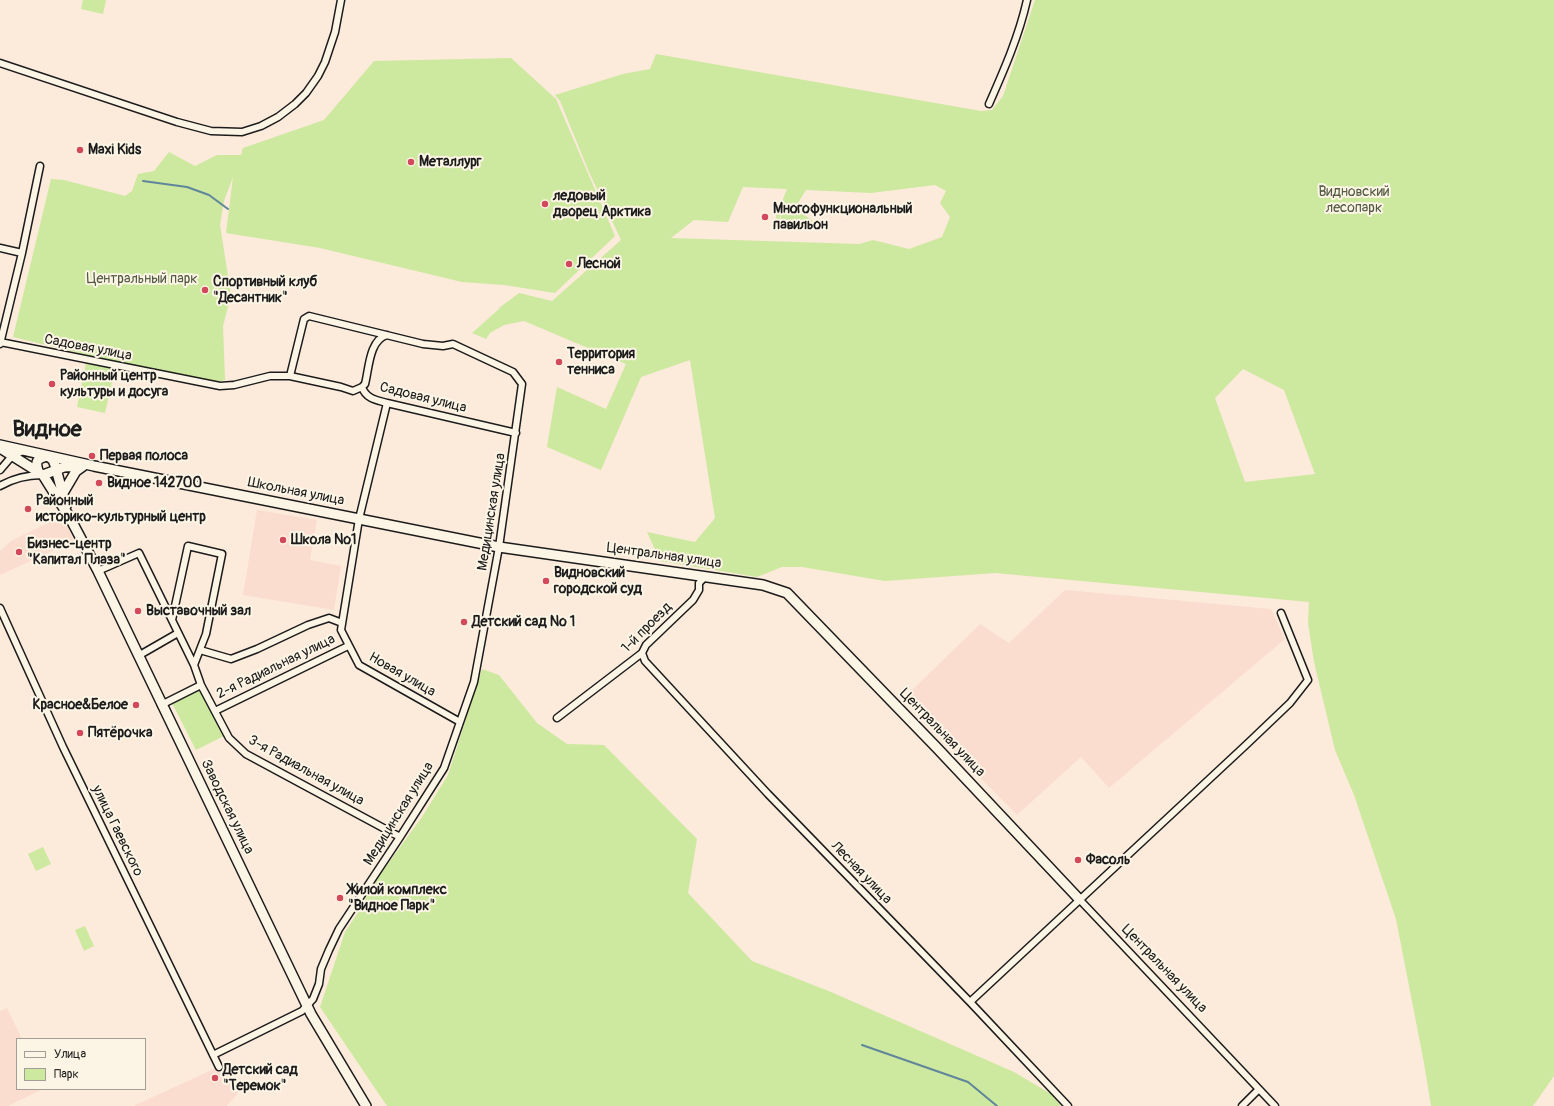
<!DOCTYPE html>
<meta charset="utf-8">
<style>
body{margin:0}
#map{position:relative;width:1554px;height:1106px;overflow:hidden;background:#fceadb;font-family:Pangolin,sans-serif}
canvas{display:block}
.legend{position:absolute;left:16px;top:1038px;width:130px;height:52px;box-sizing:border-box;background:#fcf5e5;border:1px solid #a29e95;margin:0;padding:5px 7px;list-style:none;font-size:12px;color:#1c1c1c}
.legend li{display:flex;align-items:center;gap:8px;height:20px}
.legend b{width:20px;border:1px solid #a29e95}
</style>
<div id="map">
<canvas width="1554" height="1106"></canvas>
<ul class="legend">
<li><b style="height:5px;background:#fcf5e5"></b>Улица</li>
<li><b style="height:11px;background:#cde89f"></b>Парк</li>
</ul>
</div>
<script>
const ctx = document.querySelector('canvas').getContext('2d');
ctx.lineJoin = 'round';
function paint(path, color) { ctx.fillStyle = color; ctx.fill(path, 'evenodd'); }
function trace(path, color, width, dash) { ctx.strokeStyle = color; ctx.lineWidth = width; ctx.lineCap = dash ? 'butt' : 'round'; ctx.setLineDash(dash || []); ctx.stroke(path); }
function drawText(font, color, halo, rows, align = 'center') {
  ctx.font = font + ' Pangolin,sans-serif'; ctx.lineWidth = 4; ctx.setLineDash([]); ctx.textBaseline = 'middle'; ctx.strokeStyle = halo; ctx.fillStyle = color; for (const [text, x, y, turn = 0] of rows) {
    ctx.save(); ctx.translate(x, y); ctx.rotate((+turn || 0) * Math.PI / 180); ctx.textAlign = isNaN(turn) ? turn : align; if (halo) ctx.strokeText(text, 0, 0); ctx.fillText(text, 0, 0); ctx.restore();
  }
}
paint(new Path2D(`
 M257,510L317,520L310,560L341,566L334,610L243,595Z
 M62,516L74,541L0,575V551L11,541Z
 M1065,590L1271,609L1285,639L1109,788L1081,757L1017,815L903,699L980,624L1009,643Z
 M7,1008L22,1039H17V1089H43L8,1106H0V1011Z
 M227,1063L242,1088L227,1106H133Z`), '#fbddcf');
paint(new Path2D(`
 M83,0H106L103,14L81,9Z
 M1035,0H1554V1076L1533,1106H1431L1424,1063L1396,919L1354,795L1335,750L1314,662L1308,623L1309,602L995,573L885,581L802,567H782L757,577L660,561L647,532L695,542L715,518L690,360L641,377L601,470L547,447L557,387L606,409L626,364L524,321L504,325L490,333L486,339L472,333L499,309V308L519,293L552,301L621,240L589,172L560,101L555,95L623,74L650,69L656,54L981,111L992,110L1003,96ZM935,185L946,191L940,203L950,217L942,237L909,249L873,240L859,244L671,238L694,220L728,222L743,187L787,189L780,207L776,206V227H780V210L782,229L803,230L813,221L795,208L806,190L871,193ZM1243,369L1284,390L1315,474L1245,482L1215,398Z
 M511,58L556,99L615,236L555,293L504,285L462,282L320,248L226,233L233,177L224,201L220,225L231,295L223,326L225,380L217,382L91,356L13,337L51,179L64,180L125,196L132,191L138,174L154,171L169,152L195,166L217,155H241L243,148L324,120L374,61Z
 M86,363L115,369L105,413L77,407Z
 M482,669L499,675L537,723L567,744L604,745L697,839L688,893L752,961L831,992L1014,1072L1051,1094L1061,1106H387L320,1007L345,932L359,911L373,884L422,817L448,775Z
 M200,689L224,736L196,750L172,703Z
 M43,847L51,864L36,871L28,854Z
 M85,926L94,946L84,951L75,930Z`), '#cde89f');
trace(new Path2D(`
 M143,181L187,187L209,195L228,209
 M862,1045L968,1082L997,1106`), '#60869b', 2);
const street = new Path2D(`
 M0,63L177,122L211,131L242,132L261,126L278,117L295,104L306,93L318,76L325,62L335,32L341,0
 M989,104C1004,70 1019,36 1027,0
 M0,248L22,253
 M0,342L220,386L234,385L270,376H290L341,387L353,391L362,387C366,399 377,400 387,403L516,433
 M0,344L22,253L40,166
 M362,387L365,384C369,369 369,340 387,335
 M387,403L359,519L341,630L359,665L460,722
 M0,470L12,456L25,450
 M0,486C14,478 26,475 42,475
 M98,571L139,553L194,665
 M0,608L63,747L219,1067
 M172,620L188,546L222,554L206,634L194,665L201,685L229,738L246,754L400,837
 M200,650L231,659L257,649L308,625L329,618L342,623
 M642,653L645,661L768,794L970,1002L1068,1106
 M138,656L178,633
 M161,705L201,685
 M215,711L348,646
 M557,718L642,653L646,645L693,600L699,590V583L705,577
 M1079,899L1275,1106
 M970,1002L1247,744L1290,703L1308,680L1281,613
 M213,1055L302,1011L313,999L319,984L321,969L329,950L339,929L400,837L444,768L474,682L499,547L522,384L513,372L453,344L443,346L423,344L309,316L304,319L290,376
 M1242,1106L1259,1089`);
const secondary = new Path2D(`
 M0,445L94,466L499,547L763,585L787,593L937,748L1079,899
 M0,448L43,475L70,518L98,571L311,1014L366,1106
 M38,471C35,461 37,458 48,456L53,460L55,465L66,506
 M43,475L64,467L79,466
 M63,493L76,471L83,466`);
trace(street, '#1c1c1c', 9);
trace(secondary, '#1c1c1c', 12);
trace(street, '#fcf5e5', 6);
trace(secondary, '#fcf5e5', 9);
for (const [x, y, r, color] of [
 [80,150,4,"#d1495b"],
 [411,162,4,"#d1495b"],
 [545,204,4,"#d1495b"],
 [765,217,4,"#d1495b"],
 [569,264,4,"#d1495b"],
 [205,290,4,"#d1495b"],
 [559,362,4,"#d1495b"],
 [52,384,4,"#d1495b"],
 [92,456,4,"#d1495b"],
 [99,483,4,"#d1495b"],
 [28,509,4,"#d1495b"],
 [283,540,4,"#d1495b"],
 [19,552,4,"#d1495b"],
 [546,581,4,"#d1495b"],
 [138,611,4,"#d1495b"],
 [464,622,4,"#d1495b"],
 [136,705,4,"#d1495b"],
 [80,733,4,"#d1495b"],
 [1078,860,4,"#d1495b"],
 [340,898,4,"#d1495b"],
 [215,1078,4,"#d1495b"]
]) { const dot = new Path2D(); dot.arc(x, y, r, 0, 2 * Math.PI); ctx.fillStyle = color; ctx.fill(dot); trace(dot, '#fcf5e5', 1.5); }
drawText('bold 14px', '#1c1c1c', '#fcf5e5', [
 ["Maxi Kids",88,150],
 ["Металлург",419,162],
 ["ледовый",553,196],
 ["дворец Арктика",553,212],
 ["Многофункциональный",773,209],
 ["павильон",773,225],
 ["Лесной",577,264],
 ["Спортивный клуб",213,282],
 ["\"Десантник\"",213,298],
 ["Территория",567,354],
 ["тенниса",567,370],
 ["Районный центр",60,376],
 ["культуры и досуга",60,392],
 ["Первая полоса",100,456],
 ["Видное 142700",107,483],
 ["Районный",36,501],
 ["историко-культурный центр",36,517],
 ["Школа №1",291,540],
 ["Бизнес-центр",27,544],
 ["\"Капитал Плаза\"",27,560],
 ["Видновский",554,573],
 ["городской суд",554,589],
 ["Выставочный зал",146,611],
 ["Детский сад № 1",472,622],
 ["Красное&Белое",128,705,"right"],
 ["Пятёрочка",88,733],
 ["Фасоль",1086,860],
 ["Жилой комплекс",348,890],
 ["\"Видное Парк\"",348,906],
 ["Детский сад",223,1070],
 ["\"Теремок\"",223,1086]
], 'left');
drawText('14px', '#515943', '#fcf5e5', [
 ["Видновский",1354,192],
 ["лесопарк",1354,208],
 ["Центральный парк",142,279]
]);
drawText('14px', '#1c1c1c', '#fcf5e5', [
 ["Садовая улица",88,348,11],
 ["Садовая улица",423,398,14],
 ["Школьная улица",296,492,11],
 ["Медицинская улица",492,512,-81],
 ["Центральная улица",664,556,8],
 ["1-й проезд",647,628,-45],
 ["2-я Радиальная улица",276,667,-26],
 ["Новая улица",402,675,30],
 ["Центральная улица",942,733,46],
 ["3-я Радиальная улица",306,771,29],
 ["Заводская улица",227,807,64],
 ["Медицинская улица",399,814,-58],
 ["улица Гаевского",117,831,64],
 ["Лесная улица",861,873,46],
 ["Центральная улица",1164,969,46]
]);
drawText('bold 22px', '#1c1c1c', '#fcf5e5', [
 ["Видное",47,430]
]);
</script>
